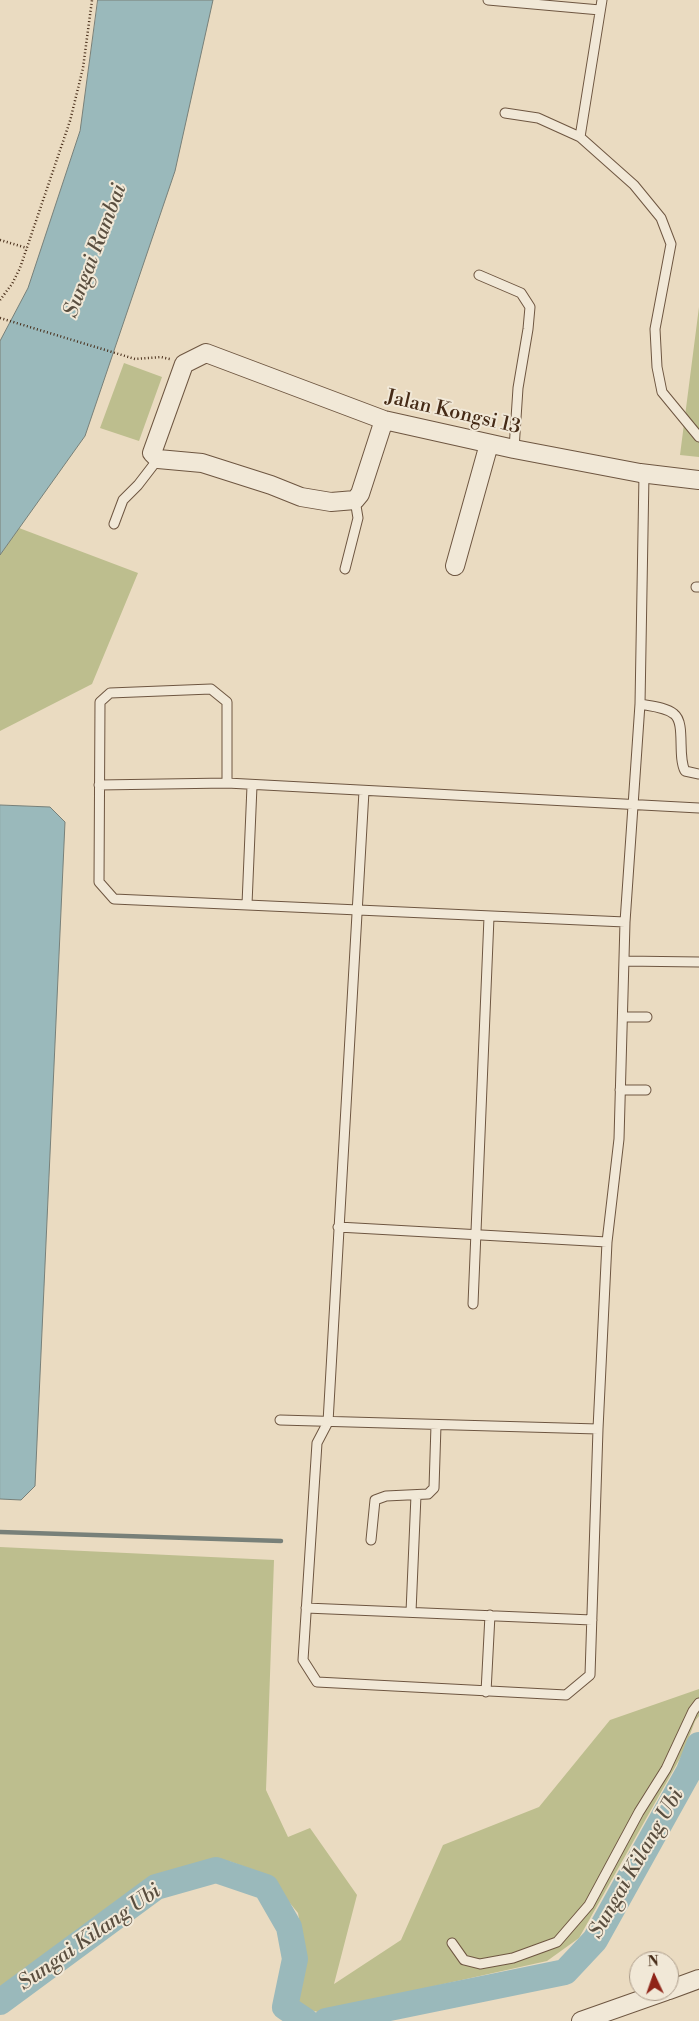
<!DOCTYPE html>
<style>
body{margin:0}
#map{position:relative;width:699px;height:2021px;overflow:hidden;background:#eadbc1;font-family:"Libre Bodoni",serif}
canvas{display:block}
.north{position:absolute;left:629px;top:1951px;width:50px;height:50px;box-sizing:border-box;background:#f1e8d7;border:1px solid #ac9c8a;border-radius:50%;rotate:357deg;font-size:14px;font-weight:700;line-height:20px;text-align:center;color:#452a16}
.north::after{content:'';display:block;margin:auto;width:18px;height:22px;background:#8f2418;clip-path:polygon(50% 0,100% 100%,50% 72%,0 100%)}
</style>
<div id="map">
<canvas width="699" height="2021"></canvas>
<div class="north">N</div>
</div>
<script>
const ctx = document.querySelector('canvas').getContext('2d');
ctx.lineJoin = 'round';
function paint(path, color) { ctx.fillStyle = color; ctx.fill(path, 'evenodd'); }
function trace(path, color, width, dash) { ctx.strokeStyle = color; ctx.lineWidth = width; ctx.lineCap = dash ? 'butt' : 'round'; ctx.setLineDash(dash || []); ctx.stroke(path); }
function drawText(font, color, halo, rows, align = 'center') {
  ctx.font = font + ' "Libre Bodoni",serif'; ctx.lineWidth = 4; ctx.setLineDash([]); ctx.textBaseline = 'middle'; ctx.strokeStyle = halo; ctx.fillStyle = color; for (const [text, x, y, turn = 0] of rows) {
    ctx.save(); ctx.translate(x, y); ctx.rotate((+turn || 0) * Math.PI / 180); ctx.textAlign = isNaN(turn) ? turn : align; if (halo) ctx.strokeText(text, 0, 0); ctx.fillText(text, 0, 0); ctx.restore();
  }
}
paint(new Path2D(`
 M699,307V457L680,455Z
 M124,363L162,377L139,441L100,428Z
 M19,528L138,573L92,684L0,731V555Z
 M0,1547L274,1560L266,1790L288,1837L310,1828L357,1895L334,1984L401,1940L443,1845L539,1807L610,1720L699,1689V1716L695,1721L683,1753L579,1938L547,1961L318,2012L302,2008L296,1998L305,1954L298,1913L267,1875L229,1861L187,1870L132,1893L97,1926L36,1974L0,1996Z`), '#bdbe8e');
const water = new Path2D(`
 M98,0H213L175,171L85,436L0,555V341L28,288L80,131Z
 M0,805L50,807L65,822L35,1486L21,1500L0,1499Z`);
paint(water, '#9ab9bb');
trace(water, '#788079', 1);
trace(new Path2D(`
 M0,1532L281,1541`), '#788079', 4.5);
trace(new Path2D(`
 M0,2002L156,1887L216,1870L266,1887L289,1927L295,1959L285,2007L306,2021
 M326,2021L565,1972L595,1940L689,1771L699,1745`), '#9ab9bb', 26);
const lane = new Path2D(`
 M488,0L600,10
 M505,113L538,118L580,137L634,185L661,218L671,244L655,329L657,367L662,392L699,437
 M580,137L602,0
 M479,275L521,293L530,307L528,329L518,388L514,449
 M114,524L123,500L138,485L158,459
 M345,569L358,518L355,500
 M696,587H699
 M640,704C650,706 666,707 674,714C686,723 677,756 685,771L699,774
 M227,783V702L211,689L110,693L100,702L99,882L114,899L625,922
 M99,785L227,783L699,808
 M364,791L328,1422L317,1443L303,1660L317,1682L566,1695L590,1675L598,1429L607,1242L619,1139L625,922L640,704L644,474
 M247,904L252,786
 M624,961L699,962
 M623,1017H647
 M620,1090H646
 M338,1227L607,1242
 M473,1304L489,917
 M280,1420L598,1429
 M371,1540L375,1500L386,1496L428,1494L434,1488L436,1425
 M306,1608L592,1620
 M411,1612L416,1495
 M486,1692L490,1615
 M452,1943L464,1960L480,1964L513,1958L557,1942L589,1905L639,1812L666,1769L693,1711L699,1703`);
const street = new Path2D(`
 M384,420L360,494L355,500L331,502L301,497L271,485L202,463L158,459L152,453L184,364L206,353L384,420L514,449L640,473L699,480
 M455,566L489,444
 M669,1990L699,1979
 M581,2021L666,1991`);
trace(lane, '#6e5641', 11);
trace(street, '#6e5641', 20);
trace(new Path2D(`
 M0,240L27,248
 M0,300L12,284L20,268L70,121L83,68L92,0
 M0,318L135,359L161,357L170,359`), '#452a16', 2.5, [1, 2.5]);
trace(lane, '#f1e8d7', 9);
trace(street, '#f1e8d7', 18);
drawText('20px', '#452a16', '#f1e8d7', [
 ["Jalan Kongsi 13",453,413,13]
]);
drawText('italic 21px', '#5a4e3f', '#f1e8d7', [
 ["Sungai Rambai",96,251,-69],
 ["Sungai Kilang Ubi",637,1864,-60],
 ["Sungai Kilang Ubi",90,1938,-35]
]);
</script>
